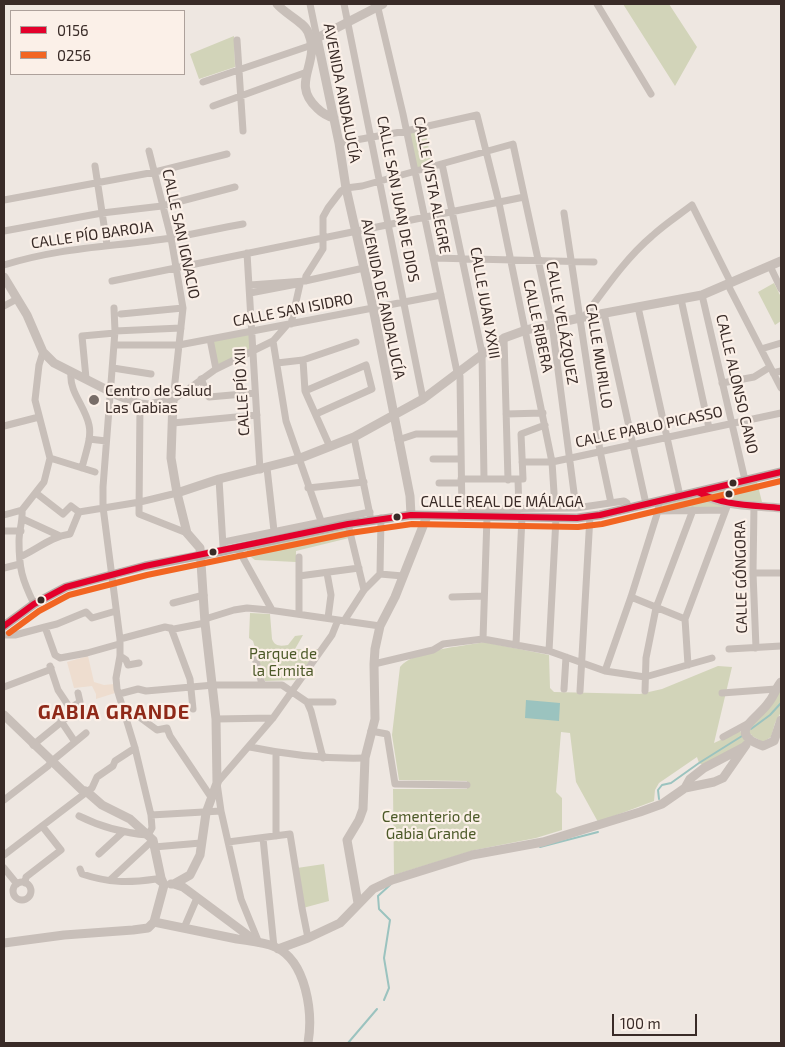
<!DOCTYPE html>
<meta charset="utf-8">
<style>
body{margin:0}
#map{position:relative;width:785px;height:1047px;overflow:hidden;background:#eee7e1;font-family:"Exo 2",sans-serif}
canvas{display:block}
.frame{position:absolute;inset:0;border:5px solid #392b27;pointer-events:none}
.legend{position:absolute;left:10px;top:10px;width:175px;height:65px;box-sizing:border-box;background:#fbf0e8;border:1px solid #ada19b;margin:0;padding:6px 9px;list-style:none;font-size:15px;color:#392b27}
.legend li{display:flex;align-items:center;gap:10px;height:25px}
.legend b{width:25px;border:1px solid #ada19b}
.scale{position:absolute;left:612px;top:1014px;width:85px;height:22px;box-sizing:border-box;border:2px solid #392b27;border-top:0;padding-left:6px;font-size:15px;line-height:18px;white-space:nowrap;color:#392b27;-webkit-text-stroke:4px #fbf0e8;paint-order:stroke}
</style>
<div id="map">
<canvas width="785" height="1047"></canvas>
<div class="frame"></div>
<ul class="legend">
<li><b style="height:6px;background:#e4002b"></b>0156</li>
<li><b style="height:6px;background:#f26522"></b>0256</li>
</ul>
<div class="scale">100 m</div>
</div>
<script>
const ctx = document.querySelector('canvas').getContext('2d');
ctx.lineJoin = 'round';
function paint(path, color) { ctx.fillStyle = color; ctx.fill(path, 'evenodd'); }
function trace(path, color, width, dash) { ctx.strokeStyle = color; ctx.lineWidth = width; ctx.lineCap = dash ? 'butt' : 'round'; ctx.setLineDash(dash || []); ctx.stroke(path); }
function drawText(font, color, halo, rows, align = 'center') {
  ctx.font = font + ' "Exo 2",sans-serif'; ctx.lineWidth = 4.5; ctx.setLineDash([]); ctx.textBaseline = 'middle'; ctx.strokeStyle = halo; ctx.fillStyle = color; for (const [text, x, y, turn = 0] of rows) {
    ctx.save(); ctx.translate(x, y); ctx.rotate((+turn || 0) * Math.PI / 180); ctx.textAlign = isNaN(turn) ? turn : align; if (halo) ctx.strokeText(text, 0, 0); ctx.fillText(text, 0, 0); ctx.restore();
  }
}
paint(new Path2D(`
 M623,4H669L697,47L675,86Z
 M234,36L235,67L199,79L190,54Z
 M424,127L433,166L414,171L406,131Z
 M774,283L781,297V321L775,325L758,292Z
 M250,334L251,350L217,365L213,341Z
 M756,478L763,506L729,504L725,510L658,511L659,501Z
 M347,529L349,538L296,551V562L255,560L247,554V549Z
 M250,613L270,614L272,639C275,647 281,646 288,645L295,636L303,635L295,649H319L295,680L265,681L253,641L249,638Z
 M484,642L549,655L550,688L554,692L640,694L662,689L718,666L732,667L714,743L740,731L745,740L744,743L703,765L699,763L697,757L659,783L655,790L654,801L598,822L576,782L570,733L561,732L556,792L562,798V830L536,838L475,850L394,875L393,789H467V781L399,780L392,735L400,667C415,649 461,647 484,642Z
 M781,687V712L775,723L771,737L763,742L752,736L751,734H748L749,729Z
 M324,864L329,901L303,908L297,868Z`), '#d2d4b9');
paint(new Path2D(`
 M88,656L94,682L104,685L114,684L115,693L96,699V694L92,686L74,688L67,662Z`), '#eeddcf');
paint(new Path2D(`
 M526,700L560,703L559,721L525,718Z`), '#9bc3bf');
trace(new Path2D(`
 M751,729L770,715L781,703
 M659,799L658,790L662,785L671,783L699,763L742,736
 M540,847L598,832
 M384,1000L389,988L384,958L390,920L379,909L378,896L390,885
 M348,1043L377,1009`), '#9bc3bf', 2);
trace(new Path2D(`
 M310,4L317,38
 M344,4L423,399
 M377,4L403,114L457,372L460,376L462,516
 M597,4L651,94
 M237,40L243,131
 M203,82L312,45
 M213,106L307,72
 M339,143L406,131L477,115L499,203L552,462L555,508
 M149,151L171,238L183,308L173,400
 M442,164L482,353L484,479
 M95,166L107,245
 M4,200L155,172L227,154
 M564,213L600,451L611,503
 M4,231L102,213L162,206L235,187
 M247,253L260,470
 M433,258L594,262
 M4,265C61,247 113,247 171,238C195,234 219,228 243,224
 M770,266L781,289
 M112,281L524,197
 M305,281L306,276L323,249V217L328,208L341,191L346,188L362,186L513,144L552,324L576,508
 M250,285L305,281L364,268
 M728,285L781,388
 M250,293L297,284
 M702,295L745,480
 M681,299L709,428
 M4,306L17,299
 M638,307L680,496
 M604,313L646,504
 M121,314L183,308
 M584,317C605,289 625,259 652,236C665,224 679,215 692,205L731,283
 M291,324L300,284
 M115,331L181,328
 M504,338L508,480
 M210,339L216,369
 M273,341L286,421L321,521
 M114,345H179L441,295
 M761,349L781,343
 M303,360L305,391L330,447
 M277,363L303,360L356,342
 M113,368L151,374
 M71,373C69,392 85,406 89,425C92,438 85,454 82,468
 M773,373L781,371
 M86,378L82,336L115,333
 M201,379L209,397L255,393
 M722,383L754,377L770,367
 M305,391L366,365L372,389L316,414
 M173,400L216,369L273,341L287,325
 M140,404L139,514L187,533
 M506,414L543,413
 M173,423L257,415
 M4,426L39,417
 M354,437L370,515
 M89,439L106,441
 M398,440L416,434H460
 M50,458L95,472
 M433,459H460
 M522,462H552L781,413
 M267,468L274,531
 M219,479L223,546
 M461,479H523L521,434L545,425
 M518,480L519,509
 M439,483H461
 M308,488L364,482
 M36,493L63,514L71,506L79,512
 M754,505L753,573L756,648
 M461,509L576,508L624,501L627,503L628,508
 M22,510L44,482L50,458L35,400L39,365L43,352
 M22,510C23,521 19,530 19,541C19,569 22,579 34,604
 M658,511L725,510
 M4,515L22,510
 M23,519L60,536
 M348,524L364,590
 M4,531H21
 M224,542L370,512
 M237,547L272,610
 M20,557C38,549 50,537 70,534L79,512L140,502L177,493
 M299,557V614
 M4,568L20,564
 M327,573L331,595L328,618
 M753,573H781
 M380,574L381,518
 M299,576L359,568
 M452,597L484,596
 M631,597L685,619
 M173,603L204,595
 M205,619L234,610L247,608L269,610L380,626
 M344,621L364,590L380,574L403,576
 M45,627L57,624L86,612L92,618L116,611
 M171,628L190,679L193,709
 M4,635H15L45,627L55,655L60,658L87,653L119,644
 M120,639L165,627L174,629L205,623
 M483,639L487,517
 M516,644L522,517
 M729,649L781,646
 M253,650L262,684
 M549,651L556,518
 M120,656L126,660L128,665L139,663
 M374,664L433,650L443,644L483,639L549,651L605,671L645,677L712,658
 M688,665L685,619L728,504
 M605,671L631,597L658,511L659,501
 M4,687L49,670L51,668
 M564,689L566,657
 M580,691L590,516
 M645,691L646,658L656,608L693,510
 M722,693L776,689
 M119,694L138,689L146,691L214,685H282L307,702L311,711L323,758
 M307,702H333
 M70,708L80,702L78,693
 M125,716H138L157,730L167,728L170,736L211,797
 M216,719L273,718
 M61,721L75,742
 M371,731L387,734L395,784L467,785
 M723,737L747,724
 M33,745L70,715V708L58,690L50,666
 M250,747C288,755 326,759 365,758
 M4,800L48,766L52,761L86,733
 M151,815L221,811
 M79,816C101,827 123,833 148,835L152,828L151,815L135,748L117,689L116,678L120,656V639L103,507V487L115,331L114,308
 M276,836V752
 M263,838L274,947
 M228,842L290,834L302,908L308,938
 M154,847L201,843
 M99,854L123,832
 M4,855L92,788L97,777L113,766L115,761L135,748
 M4,868L17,884
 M80,869L82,874C109,883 128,883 156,879L164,885
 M110,880L153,840
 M13 891a9 9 0 1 1 18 0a9 9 0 1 1-18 0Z
 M25,883L26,877L61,850L42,826
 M184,928L197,898
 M259,943L241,899L221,811L217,783L273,718L332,635L338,620`), '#c8bfb9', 7);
trace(new Path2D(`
 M277,4C285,14 304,22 308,32C322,63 289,82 317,108C322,113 327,116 334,118
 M383,4L317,38L339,143L346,188L373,308L410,496L411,515
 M4,277L27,315L43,352L54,363L117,395L140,404L149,405L173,400L171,458L177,493L187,533L200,548L205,623L216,719L217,783L206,813L200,855L190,875L174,884
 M698,492C722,507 753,505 781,508
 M177,493L219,479L298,459L354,437L423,399L504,338L526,330L584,317L702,295L781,261
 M781,682C776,688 774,696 769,702C758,719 725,733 763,746L774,741L781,720
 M4,715L82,790L86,791L102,805L130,819L153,840L161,878L164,885
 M685,788L714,782L723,778L746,745
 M171,884H174L183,887L257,942
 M358,903L347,840L359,820L363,809L365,758L375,719L374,664L375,649L380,626L395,597L427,516
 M154,922C182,928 209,933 237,939C249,941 264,942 275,947C307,961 313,1014 308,1043
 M154,922L164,885
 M4,943L64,935L133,930L148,928L154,922
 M278,949L308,938L340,923L373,889L392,880L472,855L543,842L640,812L662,804L685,788L690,779L704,768L744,747`), '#c8bfb9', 9);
trace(new Path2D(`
 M4,626L34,604L66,587L145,566L218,552L348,524L411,515L577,518L600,515L781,472`), '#b8afaa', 9);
trace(new Path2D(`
 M698,492C724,506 752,505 781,508
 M4,626L34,604L66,587L145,566L348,524L411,515L577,518L600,515L781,472`), '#e4002b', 6);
trace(new Path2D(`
 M9,633L39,611L69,595L147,575L350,533L412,524L578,527L602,524L781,481`), '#f26522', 6);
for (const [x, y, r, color] of [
 [94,400,6,"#786d68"],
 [733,483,4.5,"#392b27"],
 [729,494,4.5,"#392b27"],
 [397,517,4.5,"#392b27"],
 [213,552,4.5,"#392b27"],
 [41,600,4.5,"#392b27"]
]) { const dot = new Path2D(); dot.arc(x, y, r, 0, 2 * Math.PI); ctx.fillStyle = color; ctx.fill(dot); trace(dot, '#fbf0e8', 2); }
drawText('15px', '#392b27', '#fbf0e8', [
 ["AVENIDA ANDALUCÍA",342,93,79],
 ["CALLE VISTA ALEGRE",432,185,79],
 ["CALLE SAN JUAN DE DIOS",398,199,79],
 ["CALLE SAN IGNACIO",181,234,78],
 ["CALLE PÍO BAROJA",92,235,-8],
 ["AVENIDA DE ANDALUCÍA",383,299,78],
 ["CALLE JUAN XXIII",485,303,80],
 ["CALLE SAN ISIDRO",293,310,-11],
 ["CALLE VELÁZQUEZ",562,323,80],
 ["CALLE RIBERA",538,326,78],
 ["CALLE MURILLO",599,356,81],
 ["CALLE ALONSO CANO",737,384,77],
 ["CALLE PÍO XII",242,392,-93],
 ["CALLE PABLO PICASSO",649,427,-12],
 ["CALLE REAL DE MÁLAGA",502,502],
 ["CALLE GÓNGORA",741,577,-91]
]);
drawText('15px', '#392b27', '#fbf0e8', [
 ["Centro de Salud",105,391],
 ["Las Gabias",105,408]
], 'left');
drawText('15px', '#4c5928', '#fbf0e8', [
 ["Parque de",283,654],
 ["la Ermita",283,671],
 ["Cementerio de",431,817],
 ["Gabia Grande",431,834]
]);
ctx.letterSpacing = '1px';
drawText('bold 20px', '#8f2918', '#fbf0e8', [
 ["GABIA GRANDE",114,712]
]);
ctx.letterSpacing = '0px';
</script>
